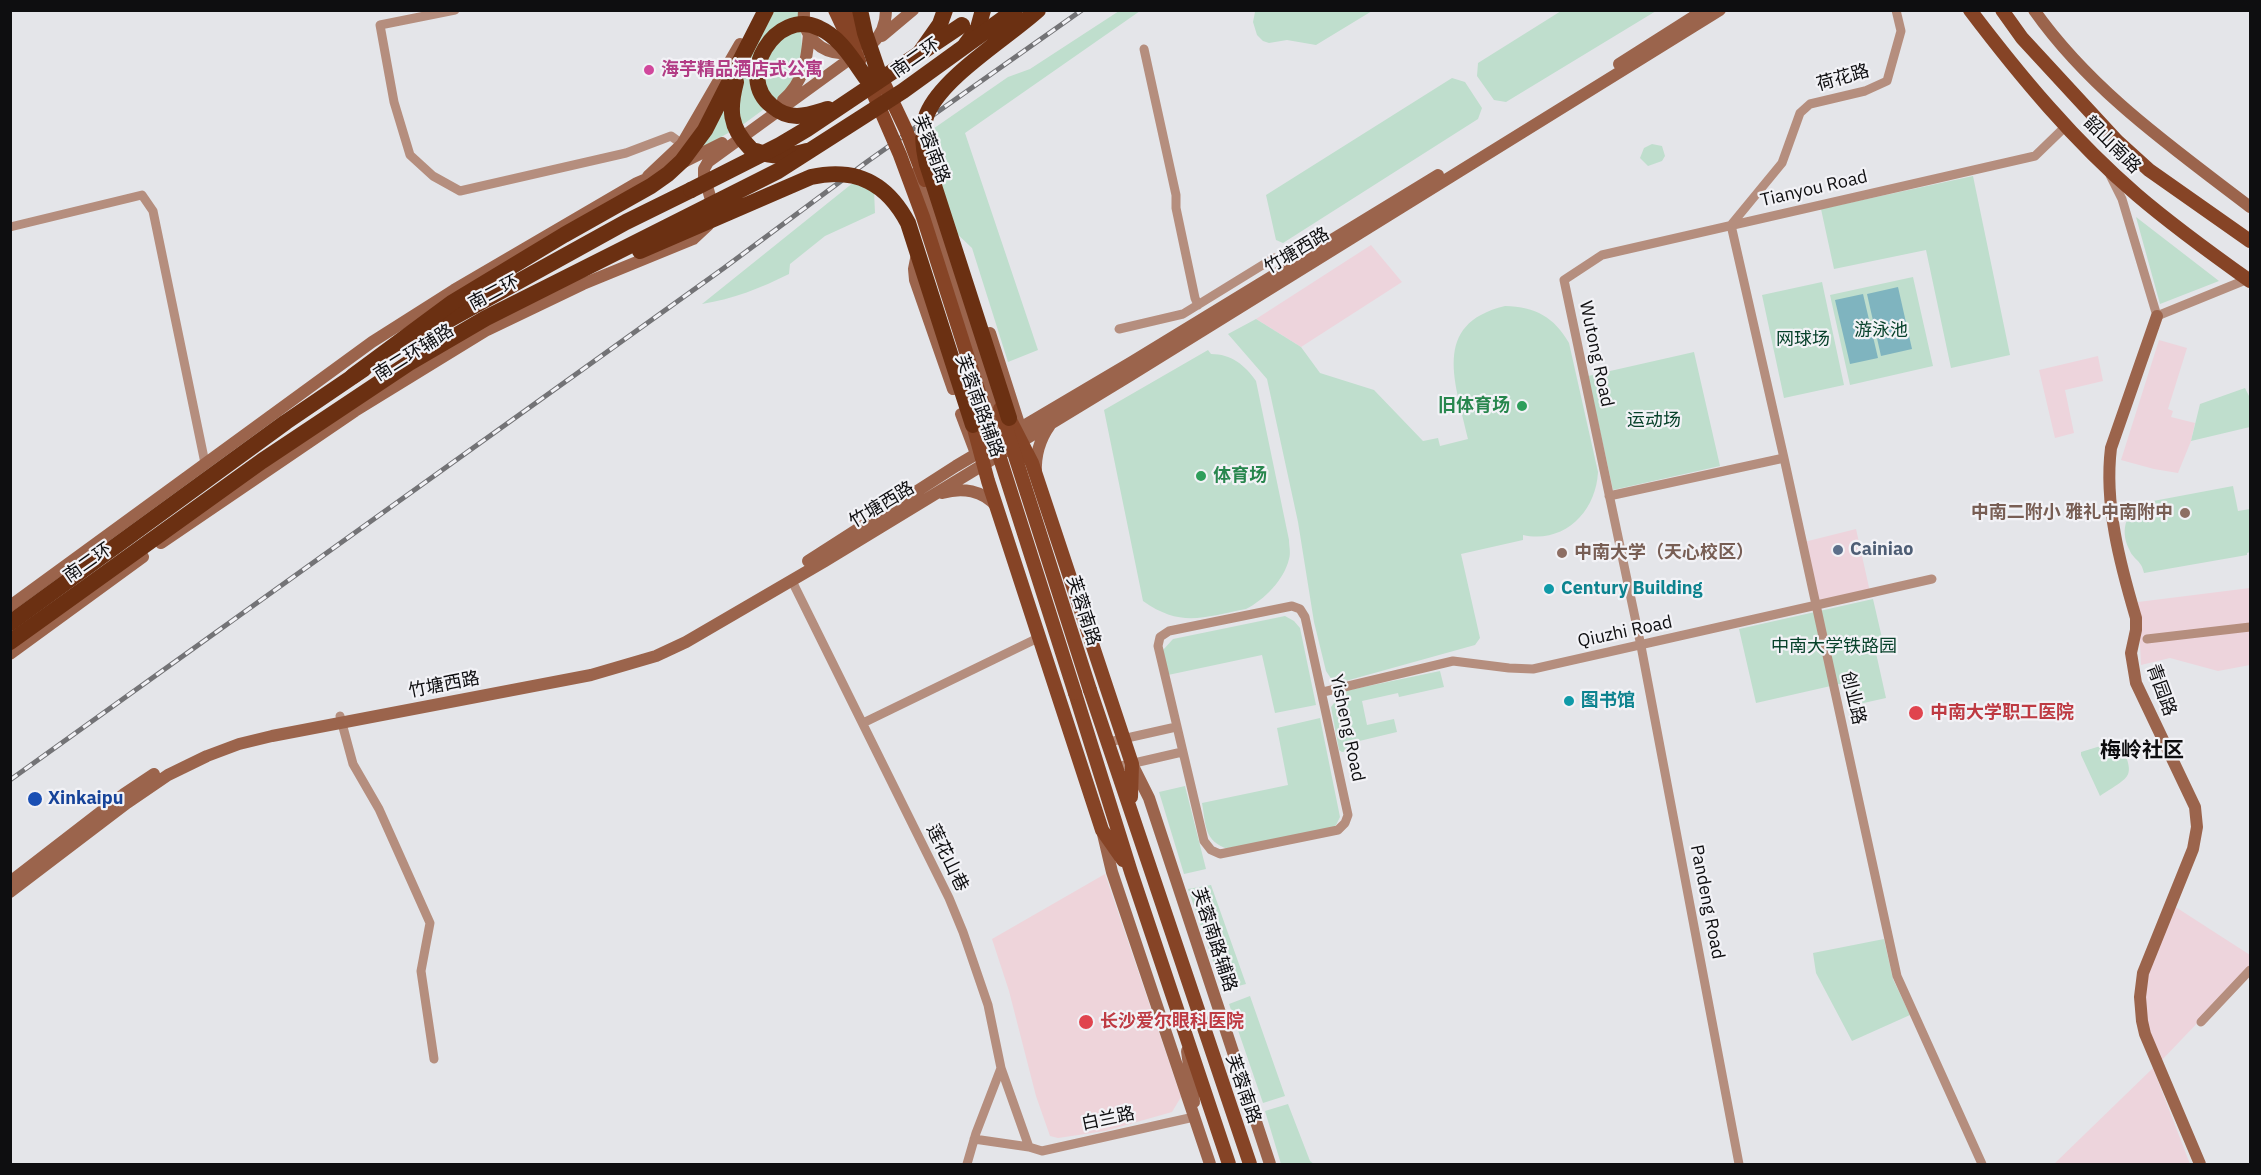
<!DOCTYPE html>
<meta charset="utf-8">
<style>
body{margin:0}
#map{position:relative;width:2261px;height:1175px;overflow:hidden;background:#e4e5e9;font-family:"IBM Plex Sans",sans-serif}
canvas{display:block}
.frame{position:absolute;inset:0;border:12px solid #0e0e10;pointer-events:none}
</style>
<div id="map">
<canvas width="2261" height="1175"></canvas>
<div class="frame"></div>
</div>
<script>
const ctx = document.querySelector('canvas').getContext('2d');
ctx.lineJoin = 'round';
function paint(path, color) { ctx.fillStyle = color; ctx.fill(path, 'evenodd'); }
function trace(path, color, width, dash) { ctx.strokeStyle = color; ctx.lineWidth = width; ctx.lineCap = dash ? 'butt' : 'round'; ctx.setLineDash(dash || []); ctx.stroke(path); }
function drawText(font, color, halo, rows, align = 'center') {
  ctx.font = font + ' "IBM Plex Sans","Noto Sans SC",sans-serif'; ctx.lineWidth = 4.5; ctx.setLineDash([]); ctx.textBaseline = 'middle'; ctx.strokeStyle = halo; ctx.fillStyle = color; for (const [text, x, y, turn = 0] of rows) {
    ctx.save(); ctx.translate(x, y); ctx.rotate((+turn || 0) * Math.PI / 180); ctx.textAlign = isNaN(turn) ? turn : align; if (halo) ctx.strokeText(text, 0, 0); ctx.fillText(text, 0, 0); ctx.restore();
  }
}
paint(new Path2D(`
 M1371,245L1402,282L1301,347L1256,319Z
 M2159,340L2187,348L2168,409L2173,411L2171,417L2195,423L2191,441L2178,473L2154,469L2121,460Z
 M2098,356L2103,381L2065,390L2074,433L2055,438L2039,370Z
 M1856,529L1870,592L1818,604L1804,542Z
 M2250,588V665L2218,671L2170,658L2141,665L2138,602Z
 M2174,906L2250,955V968L2160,1062L2146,1025V973Z
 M2153,1068L2190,1164H2054Z`), '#edd4dc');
paint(new Path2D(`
 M1105,874L1181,1097L1172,1112L1105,1131L1058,1138L1050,1136L1036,1096L1009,991L992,939Z`), '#eed4da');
paint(new Path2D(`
 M772,11H800L802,50L792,83L775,101L741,126L701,148Z
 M1119,11H1140L965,133L1038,350L1008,362L972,248L953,230L933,170L930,131L1008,77L1030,69Z
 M1257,11V10L1372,11L1316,45L1287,40L1269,43L1263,41L1257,35L1253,22L1255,12Z
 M1561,11H1656L1506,102L1494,100L1477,76L1478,63Z
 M1452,78L1465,82L1482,108L1478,119L1283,243L1276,240L1266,195Z
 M1652,144L1662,146L1665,156L1662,161L1648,166L1640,158L1644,148Z
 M1973,176L2010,355L1951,368L1926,250L1834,269L1821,209Z
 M854,182L874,191L875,213L825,236L790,264L789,274C761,288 733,299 702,304Z
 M2136,217L2219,281L2160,304Z
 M1913,277L1933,366L1850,385L1830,295Z
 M1822,282L1844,385L1784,398L1762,295Z
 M1505,306C1536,307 1554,317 1569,343L1598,472C1596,512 1564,544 1523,535V540L1461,554L1480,638L1475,645L1342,682L1332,680L1326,671L1314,622L1298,522L1267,379L1228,334L1256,319L1301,347L1320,373L1374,390L1423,441L1438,438L1440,446L1468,439C1456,384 1430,324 1505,306Z
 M1208,350L1211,354C1231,354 1245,365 1256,381L1289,540C1289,546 1291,553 1289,559C1284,580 1264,600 1246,609C1204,617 1181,628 1143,601L1104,410Z
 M1694,352L1720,466L1613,490L1588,376Z
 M2245,388L2250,398V427L2191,441L2200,404Z
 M2233,486L2238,511L2250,509V552L2247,553V555L2144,573C2141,559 2134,561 2129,549C2119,529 2127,508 2148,502Z
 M1873,599L1885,651L1876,653L1886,698L1850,706L1844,683L1756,703L1739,629Z
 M1285,616L1294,621L1300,628L1316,705L1275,713L1262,655L1168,675L1163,650L1173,639Z
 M1440,671L1444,687L1399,697L1398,693L1362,701L1367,725L1394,719L1397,732L1351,743L1352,750L1342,752L1339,750L1331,707L1341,694L1349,690Z
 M1320,718L1340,817L1335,827L1228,849C1204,841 1206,826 1202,803L1288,785L1277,728Z
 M2120,740C2135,779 2133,774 2100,796L2081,755V752Z
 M1185,786L1206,869L1184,874L1159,792Z
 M1211,885L1246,984L1223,990L1188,889Z
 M1884,939L1893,979L1910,1015L1852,1041L1816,973L1813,953Z
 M1250,996L1285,1096L1263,1103L1229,1004Z
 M1288,1104L1310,1161L1314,1164H1281L1265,1111Z`), '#bfdecd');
paint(new Path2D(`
 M1898,287L1912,349L1881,356L1867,294Z
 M1863,294L1878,358L1850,364L1835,300Z`), '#7fb4bf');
trace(new Path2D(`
 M455,10L380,25L394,102L410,155L433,176L460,191L626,153L671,136L682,144
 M1896,10L1901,31L1887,81L1865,91L1810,104L1800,113L1782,163L1731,225L1784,458L1897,976L1982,1164
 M1144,49L1176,195V208L1195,298L1198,305
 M2110,175L2122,199L2157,316L2248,279
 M10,227L142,195L153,211L205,463
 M1119,329L1183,314L1274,258
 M1609,496L1784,458
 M792,581L949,898L963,932L988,1005L1001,1068L1029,1147L974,1139
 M1292,606L1300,609L1305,617L1348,815L1345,823L1338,830L1220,854L1211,850L1204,841L1158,646L1160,637L1169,631Z
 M2147,639L2250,627
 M1323,692L1453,661L1509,668L1533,669L1932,579
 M340,716L353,764L379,809L430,923L421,971L434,1059
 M863,723L1040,637
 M1109,742L1176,727
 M1117,767L1182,752
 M2201,1022L2250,970
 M1029,1147L1042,1151L1194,1117
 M967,1164L976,1133L1001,1068
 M1739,1164L1641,646L1564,280L1602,255L2035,156L2067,125`), '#b58e7e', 9);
trace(new Path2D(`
 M804,10C799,65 885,71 886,10
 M2034,10C2091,91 2173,148 2250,207
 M882,36L913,10
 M1619,64L1704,10
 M783,100C804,82 807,59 809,34
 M682,163L722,143
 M917,172L936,226L950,241
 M648,176L682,144L740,44
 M939,233L987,385L1001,421
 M917,254L914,269L915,280L953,389
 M2157,316L2111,448C2104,504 2120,564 2136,618V630L2131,653L2136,683L2195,807L2197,827L2193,849L2143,973L2140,997L2142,1021L2145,1034L2200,1164
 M990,333L1022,433
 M961,414L975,451
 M1036,473C1035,455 1040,439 1050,425
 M942,493C962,487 983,490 997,507
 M161,543L355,411L487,330L583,284L693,239L708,225L714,210L704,176V169L708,162L858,53
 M808,561L956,466L1132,362L1438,175
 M10,606L372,342L454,290L637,183L658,174
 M10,654L143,557
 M1132,764L1149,798L1270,1164
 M1103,834L1112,872L1210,1164
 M10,882L124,794L154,774
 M10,892L127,803L168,775L207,756L239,744L272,736L591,675L656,656L686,642L825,561L1129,376L1720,10
 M1187,1051L1194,1102`), '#9b644c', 12);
trace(new Path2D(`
 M1970,10C2020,76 2074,141 2137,195C2172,225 2212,254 2250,281
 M2002,10L2022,38L2117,141L2149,170L2250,241
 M1009,418L1032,463L1132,764L1131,797
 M973,425L988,481L1102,830L1123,860
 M1090,690L1250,1164
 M1075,693L1131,872L1229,1164`), '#864426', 14);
trace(new Path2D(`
 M966,44L978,28L983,10
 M921,51L940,24L945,10
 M756,151C774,158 789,156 807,151
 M409,342L626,222L691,190
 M10,623L286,422L364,369`), '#6b3012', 16);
const rail = new Path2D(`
 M10,780L724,268L868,161L1082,10`);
trace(rail, '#737376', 5);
trace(rail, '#f2f2f6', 3, [9]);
trace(new Path2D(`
 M835,10L859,61
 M846,10L864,43
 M878,71L906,130L925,180
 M867,79L900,155L923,217L1075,693
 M1000,409L1090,690`), '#864426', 14);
trace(new Path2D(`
 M860,10L865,33L878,71
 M736,82C729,109 729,127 750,148
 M828,109C818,112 807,116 797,116C788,116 779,112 772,106C734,77 776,7 819,28C840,37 853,60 866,78
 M691,190L780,145L807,129L962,25
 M640,251L811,177C856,167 887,183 908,223L973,425
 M353,376L453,302L564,235L651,186L668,174L682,161L705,130L766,10
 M1009,418L927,164C923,148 921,130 927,114C942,77 1007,38 1038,10
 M10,642L262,461L409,363L486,318L778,171L903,91L1015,10`), '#6b3012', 16);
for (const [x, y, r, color] of [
 [649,70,6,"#d1479c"],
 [1522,406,6,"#2e9e5b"],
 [1201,476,6,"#2e9e5b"],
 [2185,513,6,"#8d6e63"],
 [1838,550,6,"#5c6f8a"],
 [1562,553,6,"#8d6e63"],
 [1549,589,6,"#0f9aa8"],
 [1569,701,6,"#0f9aa8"],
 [1916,713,8,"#e0444e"],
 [35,799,8,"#1a4fb4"],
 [1086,1022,8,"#e0444e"]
]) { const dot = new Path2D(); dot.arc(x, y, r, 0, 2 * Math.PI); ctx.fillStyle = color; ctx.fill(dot); trace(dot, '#f2f2f6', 2); }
drawText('18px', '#0e0e10', '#f2f2f6', [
 ["南二环",916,58,-35],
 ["荷花路",1843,78,-16],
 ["韶山南路",2112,145,45],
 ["芙蓉南路",931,149,69],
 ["Tianyou Road",1814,189,-13],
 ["竹塘西路",1297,251,-31],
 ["南二环",494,293,-28],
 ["南二环辅路",414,353,-32],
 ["Wutong Road",1596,354,78],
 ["芙蓉南路辅路",979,406,70],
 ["竹塘西路",882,505,-31],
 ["南二环",88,563,-35],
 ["芙蓉南路",1083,611,72],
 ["Qiuzhi Road",1625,632,-12],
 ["竹塘西路",444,685,-11],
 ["青园路",2161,690,70],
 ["创业路",1853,698,77],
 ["Yisheng Road",1347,728,78],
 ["莲花山巷",947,858,64],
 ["Pandeng Road",1707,902,79],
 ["芙蓉南路辅路",1214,940,72],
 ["芙蓉南路",1243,1089,71],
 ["白兰路",1108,1119,-12]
]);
drawText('bold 18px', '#b23c85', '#f2f2f6', [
 ["海芋精品酒店式公寓",661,70]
], 'left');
drawText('18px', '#08422b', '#f2f2f6', [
 ["游泳池",1881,331],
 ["网球场",1803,340],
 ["运动场",1654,421],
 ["中南大学铁路园",1834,647]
]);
drawText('bold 18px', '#27864d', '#f2f2f6', [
 ["旧体育场",1510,406],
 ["体育场",1213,476,"left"]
], 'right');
drawText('bold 18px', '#785e54', '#f2f2f6', [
 ["中南二附小 雅礼中南附中",2173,513],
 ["中南大学（天心校区）",1574,553,"left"]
], 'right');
drawText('bold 18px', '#4e5e75', '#f2f2f6', [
 ["Cainiao",1850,550]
], 'left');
drawText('bold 18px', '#0d838f', '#f2f2f6', [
 ["Century Building",1561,589],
 ["图书馆",1581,701]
], 'left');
drawText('bold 18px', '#be3a42', '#f2f2f6', [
 ["中南大学职工医院",1930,713],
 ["长沙爱尔眼科医院",1100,1022]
], 'left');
drawText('bold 18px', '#164399', '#f2f2f6', [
 ["Xinkaipu",48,799]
], 'left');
drawText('bold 21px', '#0e0e10', '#f2f2f6', [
 ["梅岭社区",2142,751]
]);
</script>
